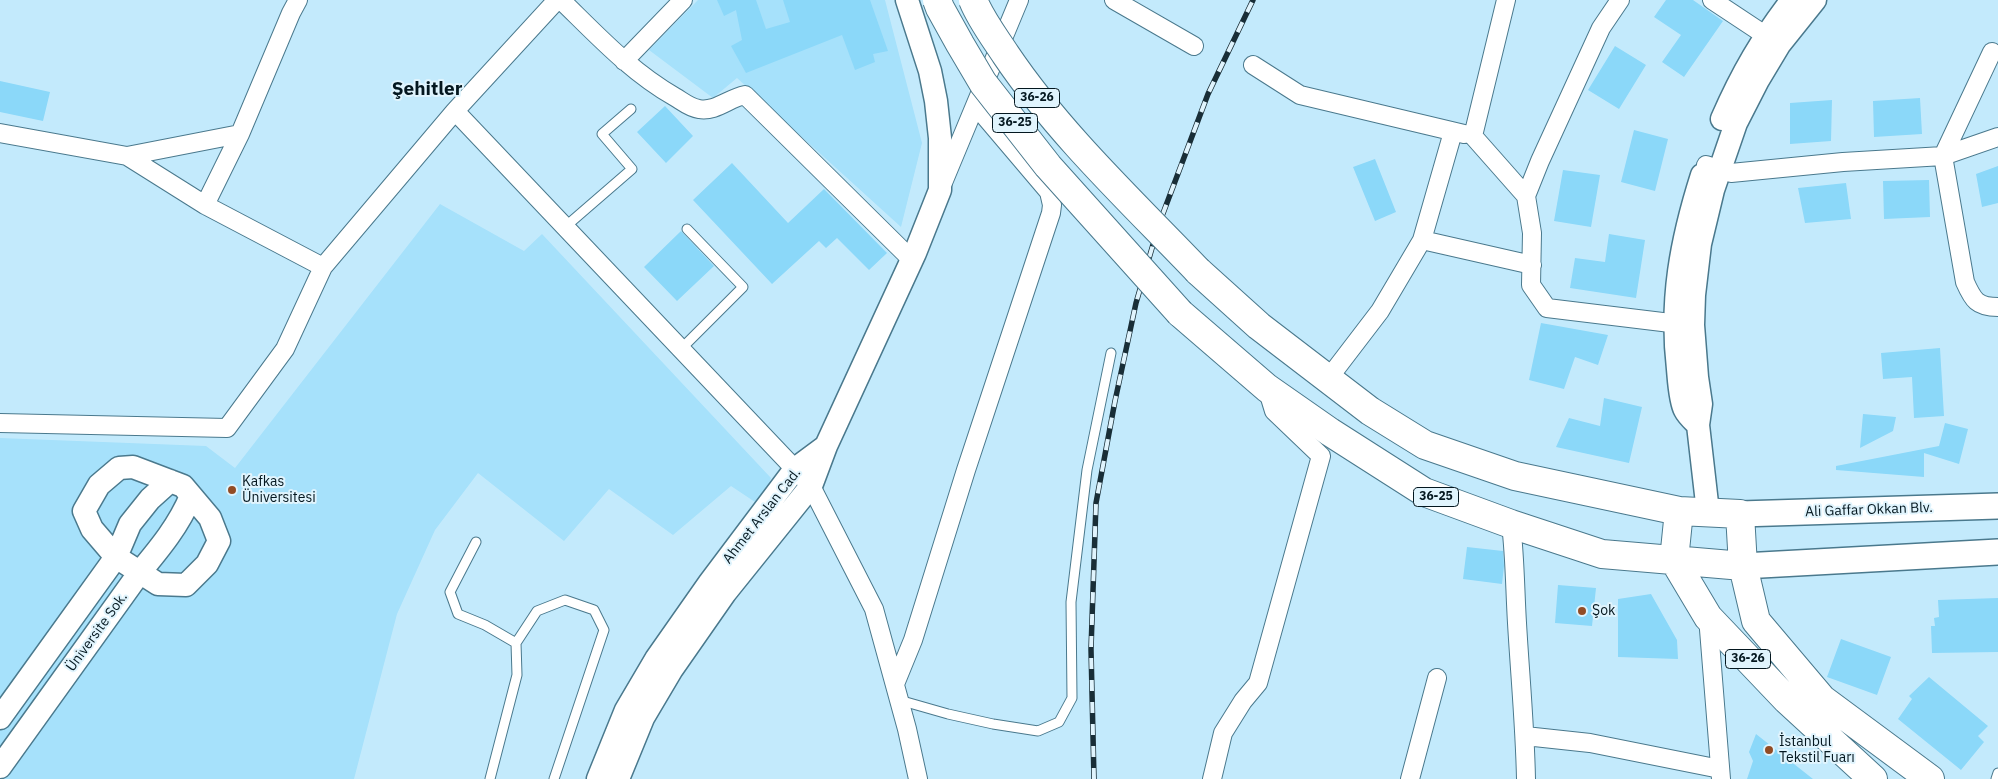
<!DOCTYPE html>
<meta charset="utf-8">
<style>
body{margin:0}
canvas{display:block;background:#c3eafc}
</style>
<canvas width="1998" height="779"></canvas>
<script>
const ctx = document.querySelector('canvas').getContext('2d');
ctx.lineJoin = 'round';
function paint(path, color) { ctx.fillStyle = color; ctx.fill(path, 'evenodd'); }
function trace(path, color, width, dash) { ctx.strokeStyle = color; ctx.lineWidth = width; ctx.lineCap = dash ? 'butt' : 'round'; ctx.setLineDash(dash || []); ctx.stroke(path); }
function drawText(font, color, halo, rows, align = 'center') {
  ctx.font = font + ' "IBM Plex Sans",sans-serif'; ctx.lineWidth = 4; ctx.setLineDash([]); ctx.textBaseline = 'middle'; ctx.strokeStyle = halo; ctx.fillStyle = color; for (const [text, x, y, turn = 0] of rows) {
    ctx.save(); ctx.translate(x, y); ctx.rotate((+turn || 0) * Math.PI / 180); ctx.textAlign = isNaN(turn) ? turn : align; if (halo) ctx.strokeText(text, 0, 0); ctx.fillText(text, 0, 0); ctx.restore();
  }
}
paint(new Path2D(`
 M698,0H885L922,143L901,227L737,78L713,98L649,50Z
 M440,204L524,251L542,234L771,478L766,492L758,504L731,486L673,535L609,489L564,541L478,473L435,530L397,614L354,779H0V438L206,446L235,468Z`), '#a6e1fb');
paint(new Path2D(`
 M717,0H756L766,29L790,22L783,0H870L888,51L873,54L875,62L855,70L842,35L746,73L731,46L742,40L736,10L724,16Z
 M1666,0H1693L1723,21L1684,77L1662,62L1681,35L1654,17Z
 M1615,46L1646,65L1619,109L1588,90Z
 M0,81L50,92L43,121L0,112Z
 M1920,98L1922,134L1874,137L1873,101Z
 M1832,100L1831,141L1790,144V103Z
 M665,106L693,136L666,163L637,132Z
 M1634,130L1668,139L1655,191L1621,182Z
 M1375,159L1396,212L1375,221L1353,167Z
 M732,163L788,223L824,189L887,253L869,270L837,238L826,248L819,241L772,284L693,200Z
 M1998,166V203L1982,207L1976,174Z
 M1563,170L1600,175L1591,227L1554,221Z
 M1929,180L1930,217L1884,219L1883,181Z
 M1846,183L1851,219L1805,223L1798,188Z
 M681,231L714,266L677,301L644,267Z
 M1609,234L1645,240L1636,298L1570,288L1575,258L1605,262Z
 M1541,323L1608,335L1598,365L1575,357L1564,389L1529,380Z
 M1940,348L1944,416L1914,418L1912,377L1883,379L1881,353Z
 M1604,398L1642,407L1629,463L1556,447L1569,418L1600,426Z
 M1863,414L1896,417L1893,431L1860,448Z
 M1945,423L1968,429L1959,464L1924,453V477L1836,470V466L1939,446Z
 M1467,547L1503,551L1504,566L1502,584L1463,579Z
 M1558,585L1596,588L1592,626L1555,623Z
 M1651,594L1677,640L1678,659L1618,657V599Z
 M1998,598V652L1932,653L1931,626H1935L1934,618L1939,617L1938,600Z
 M1841,639L1891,657L1877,695L1827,677Z
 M1929,677L1988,726L1978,736L1984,742L1961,770L1898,719L1912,699L1909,696Z
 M1756,734L1813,779H1747L1753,761L1749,752Z`), '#8bd8f9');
const service = new Path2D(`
 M565,227L632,169L602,134L631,109
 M681,349L743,287L687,229
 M476,542L450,592L458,614L485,625L516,643L517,675L490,779
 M516,643L537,611L565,600L594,610L604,630L554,779
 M899,700L948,714L993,724L1038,731L1059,722L1072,698L1071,602L1087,470L1111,353
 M1996,779L1998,773`);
const minor = new Path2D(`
 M298,0L291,13L240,134L205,205L323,267
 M561,0C597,35 631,72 675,97C682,101 690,108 699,109C716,112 729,98 745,95L912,260
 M1114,0L1194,46
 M1506,0L1473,136L1526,196L1532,233L1531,285L1547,308L1687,325
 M1712,0L1777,43
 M1992,52L1943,156L1965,282C1973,300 1977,307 1998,307
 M624,61L683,0
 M1253,65L1300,95L1464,134
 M455,111L811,486L874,609L907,729L918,779
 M0,133L127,156L205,205
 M127,156L240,134
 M1706,165L1731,173L1843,162L1943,156L1998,137
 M942,185L1019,0
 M1526,196L1540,161L1601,28L1620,0
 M1422,240L1532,265
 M1328,379L1380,311L1422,240L1453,132
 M0,423L227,428L285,349L323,267L455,111L557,0
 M1511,524C1515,557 1515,590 1517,623C1520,675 1525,727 1526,779
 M1708,617L1721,779
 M895,684L913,640L966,470L1051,213L1052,205L1049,192L976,106
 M1525,736L1590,743L1720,769
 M1212,779L1223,733L1243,701L1258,683L1321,456L1274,411L1267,388
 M1410,779L1437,678`);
const tertiary = new Path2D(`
 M1722,119C1742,73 1762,39 1792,0
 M1698,425C1694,421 1688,416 1685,410C1680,401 1679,380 1678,369C1670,300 1681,241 1702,175
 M133,467L183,486L210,518L219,541L207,564L186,585L158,584L116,557L92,529L84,511L99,485L119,468Z
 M1708,512L1698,425L1701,404L1697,377L1693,325L1694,295L1700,244L1713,190L1736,123L1758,80L1779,45L1815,0
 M0,718L116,557L130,524L150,499L170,481
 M0,767L140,572C160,548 179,525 191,496
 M598,779L626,710L656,659L710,582L795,469L826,446
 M618,779L643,718L672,669L725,593L811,486L826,446L915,253L940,190V138L936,101L930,71L907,0`);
const secondary = new Path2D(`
 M1740,514L1998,506
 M1743,566L1998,552`);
const primary = new Path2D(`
 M1198,271L1259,326L1370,411L1425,445L1515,476L1679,511L1740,514L1743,566L1756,621L1822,699L1930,779
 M1180,313L1267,388L1330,432L1424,492L1511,524L1602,554L1743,566
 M1679,511L1674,560L1708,617L1787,700L1873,779`);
trace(service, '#4a798d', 11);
trace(minor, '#4a798d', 20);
trace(tertiary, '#4a798d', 25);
trace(secondary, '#4a798d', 28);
trace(primary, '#4a798d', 30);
trace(service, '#fff', 9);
trace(minor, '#fff', 18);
trace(tertiary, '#fff', 22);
trace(secondary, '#fff', 25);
trace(primary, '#fff', 28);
const rail = new Path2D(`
 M1094,779L1091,649L1096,503L1115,401L1136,303L1159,224L1208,94L1253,0`);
trace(rail, '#192e37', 5.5);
trace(rail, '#e0f4fd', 4, [11]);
const primaryBridge = new Path2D(`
 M937,0L940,8L960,44L983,83L1048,166L1180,313
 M973,0C981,20 995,38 1006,55C1060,135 1132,202 1198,271`);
trace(primaryBridge, '#4a798d', 30, []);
trace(primaryBridge, '#fff', 28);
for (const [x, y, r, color] of [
 [232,490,5,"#924c25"],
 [1582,611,5,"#924c25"],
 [1769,750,5,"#924c25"]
]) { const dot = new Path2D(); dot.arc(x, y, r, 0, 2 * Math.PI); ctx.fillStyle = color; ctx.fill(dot); trace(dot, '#e0f4fd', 2); }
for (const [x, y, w] of [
 [1037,98,45],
 [1015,123,45],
 [1436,497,45],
 [1748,659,45]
]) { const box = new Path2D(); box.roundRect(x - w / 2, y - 9.5, w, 19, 4); ctx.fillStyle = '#e0f4fd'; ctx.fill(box); trace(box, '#04171f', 1); }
drawText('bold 12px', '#04171f', null, [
 ["36-26",1037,98],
 ["36-25",1015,123],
 ["36-25",1436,497],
 ["36-26",1748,659]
]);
drawText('14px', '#04171f', '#e0f4fd', [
 ["Kafkas",242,482],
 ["Üniversitesi",242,498],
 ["Şok",1592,611],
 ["İstanbul",1779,742],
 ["Tekstil Fuarı",1779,758]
], 'left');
drawText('14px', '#04171f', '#e0f4fd', [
 ["Ali Gaffar Okkan Blv.",1869,510,-2],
 ["Ahmet Arslan Cad.",762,516,-52],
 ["Üniversite Sok.",97,632,-54]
]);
drawText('bold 19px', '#04171f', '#e0f4fd', [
 ["Şehitler",427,90]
]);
</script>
